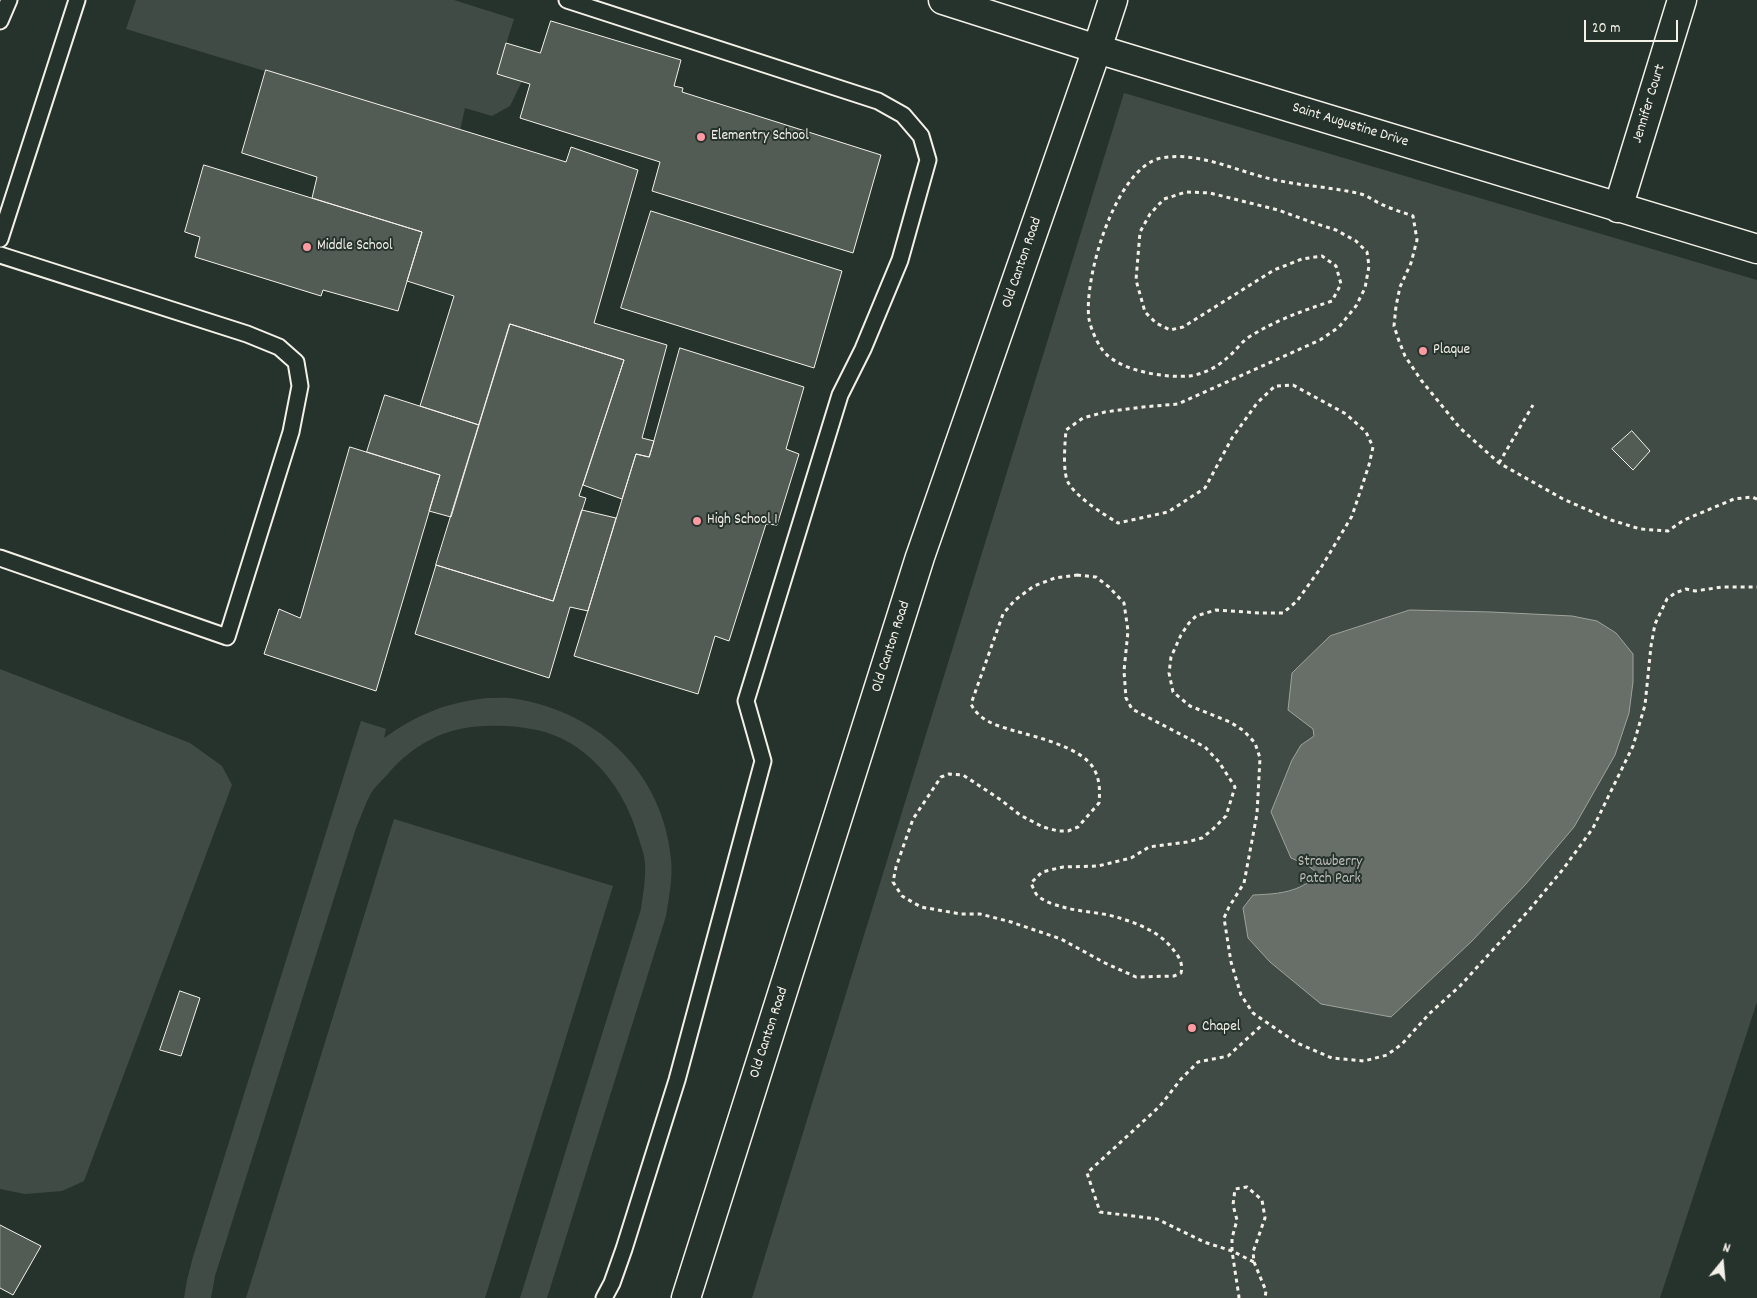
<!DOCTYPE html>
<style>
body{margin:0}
#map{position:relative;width:1757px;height:1298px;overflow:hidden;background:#26332d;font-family:Dekko,sans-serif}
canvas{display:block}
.north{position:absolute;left:1697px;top:1238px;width:50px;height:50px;-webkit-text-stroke:4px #26332d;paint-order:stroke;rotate:17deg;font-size:14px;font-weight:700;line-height:20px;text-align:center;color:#f4f1e8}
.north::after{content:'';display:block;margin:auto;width:18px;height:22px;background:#f4f1e8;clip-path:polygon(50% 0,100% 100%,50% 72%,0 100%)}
.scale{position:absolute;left:1584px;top:20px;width:94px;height:22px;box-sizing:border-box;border:2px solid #f4f1e8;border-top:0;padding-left:6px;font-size:15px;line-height:18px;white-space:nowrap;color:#f4f1e8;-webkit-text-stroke:4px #26332d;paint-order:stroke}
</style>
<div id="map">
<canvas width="1757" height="1298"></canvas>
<div class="north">N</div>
<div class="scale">20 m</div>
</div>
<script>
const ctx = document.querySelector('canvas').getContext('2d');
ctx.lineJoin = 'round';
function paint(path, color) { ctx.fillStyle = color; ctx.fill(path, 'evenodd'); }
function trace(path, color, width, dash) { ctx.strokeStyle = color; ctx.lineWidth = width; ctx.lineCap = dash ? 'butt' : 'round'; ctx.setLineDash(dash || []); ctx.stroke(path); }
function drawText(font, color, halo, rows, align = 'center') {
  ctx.font = font + ' Dekko,sans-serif'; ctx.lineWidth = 4; ctx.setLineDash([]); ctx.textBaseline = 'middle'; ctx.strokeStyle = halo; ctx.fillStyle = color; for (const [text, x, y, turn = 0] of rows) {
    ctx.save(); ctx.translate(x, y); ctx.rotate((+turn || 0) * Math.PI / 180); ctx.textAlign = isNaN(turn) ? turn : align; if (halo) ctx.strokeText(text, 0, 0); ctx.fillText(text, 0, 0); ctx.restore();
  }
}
paint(new Path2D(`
 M136,0H454L514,19L497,73L522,81L510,106L492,116L465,108L460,130L126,29Z
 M1124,93L1757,280V1002L1660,1298H752Z
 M0,669L190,743L222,766L232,785L84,1181L62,1191L25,1194L0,1189Z
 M487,698C497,698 507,697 517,699C600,713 663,774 671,859C673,878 669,897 666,916L547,1298H520L641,909C643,894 646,879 645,863C644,851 638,838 635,827C620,782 584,740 537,730C519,726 502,725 484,726C444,727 411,746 386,776C381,781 375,787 371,793C365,804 361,817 356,828L215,1276L211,1298H184L187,1280L193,1257L361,721L386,729L384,738C419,714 444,703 487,698Z
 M394,819L613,886L485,1298H246Z`), '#414b45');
const water = new Path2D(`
 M1410,610L1491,612L1572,616L1597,621L1616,633L1633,654V682L1629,713L1615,755L1574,827L1525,885L1472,941L1391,1017L1321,1004L1270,962L1248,938L1243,908L1253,895C1276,894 1295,893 1313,879L1315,871L1307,865L1291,858L1271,812L1292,760L1301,745L1314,736L1313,729L1288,710L1292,673L1330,636Z`);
paint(water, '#676f68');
trace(water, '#9fa39b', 1);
const building = new Path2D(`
 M551,21L681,60L674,86L683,88L682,92L881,155L853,253L652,191L660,162L520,118L530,84L497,74L506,43L540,53Z
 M266,70L566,162L571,147L638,170L594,323L667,345L642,438L654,441L649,457L636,454L622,499L583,485L624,360L510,324L479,425L420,406L454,296L407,281L422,232L312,198L317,177L242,153Z
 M204,165L422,232L398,311L323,290L321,296L195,257L200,237L185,232Z
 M651,211L842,271L814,368L621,308Z
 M510,324L624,360L579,496L586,498L553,601L436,565Z
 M680,348L804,387L786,449L799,454L777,525L766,524L729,641L715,636L698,694L574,656L636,454L649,457Z
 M385,395L479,425L451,517L429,511L440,475L367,452Z
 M1632,431L1650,451L1633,470L1612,449Z
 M350,447L440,475L376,691L264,654L279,609L300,618Z
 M582,510L616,518L588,611L570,607L549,678L415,634L436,565L553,601Z
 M180,991L200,998L181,1056L160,1050Z
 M0,1225L41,1246L13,1295L0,1288Z`);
paint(building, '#525c55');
trace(building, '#f4f1e8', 1);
const service = new Path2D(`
 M567,0L878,101L903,115L921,136L928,160L900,260L863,349L840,395L746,701L763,761L677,1080L624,1249L612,1283L604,1298
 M0,21L9,0
 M0,239L77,0
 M0,255L247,334L279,347L296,362L300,386L291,432L227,637L0,558`);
const minor = new Path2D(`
 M943,0L1097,49L1757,249
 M1618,208L1682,0`);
const secondary = new Path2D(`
 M686,1298L920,557L1097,49L1113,0`);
trace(service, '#f4f1e8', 19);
trace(minor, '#f4f1e8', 31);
trace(secondary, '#f4f1e8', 31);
trace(new Path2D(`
 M1499,463L1533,405
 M1757,499L1752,497L1734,499L1684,520L1668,531L1640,529L1611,520L1563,499L1499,463L1460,428L1421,380L1405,356L1399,341L1394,326L1396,306L1400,287L1411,263L1417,240L1413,216C1402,212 1391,209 1381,204C1374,201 1368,196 1361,194C1332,187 1301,186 1271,179C1236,171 1198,151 1161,158C1116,167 1083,279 1089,319C1091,330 1099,348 1107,355C1126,372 1166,378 1190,376C1204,374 1217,367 1227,358C1235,352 1240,343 1249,337C1276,320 1302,311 1332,301L1341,284L1336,266L1322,256L1302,259L1274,270L1183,327L1170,330L1156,323L1145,312L1136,280L1140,232L1150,214L1164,199L1186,192L1210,193L1278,210L1314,223L1336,230L1356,241L1367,252L1369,266L1365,288L1356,306L1339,327L1320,340L1178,404L1143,407L1105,412L1083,418L1066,430C1065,443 1062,474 1069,484C1078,498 1103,514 1118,523L1168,512L1205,488L1232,438L1257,403L1275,386L1293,385L1346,414L1366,432L1373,447L1369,465L1352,516L1322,566L1297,601L1283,613H1260L1216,610L1196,616L1189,623L1181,635L1171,657L1169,673L1173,692L1190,706L1230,722L1244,731L1255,743L1260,758L1257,814L1244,883L1229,907L1224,918L1231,962L1241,995L1253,1013L1297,1043L1332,1058L1364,1061L1387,1055L1402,1044L1430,1013L1460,986L1530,909L1564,868L1593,828L1633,746L1645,705L1651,646L1655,624L1667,599L1675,593L1686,589L1695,591L1722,587H1757
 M1077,575L1096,577L1109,587L1124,603L1128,631L1124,671L1126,698L1132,709L1205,747L1219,762L1235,787L1226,816L1213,829L1202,838L1187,842L1149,847L1131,858L1098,866L1063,867L1042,872L1031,883C1033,887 1035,894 1038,896C1045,902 1055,905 1063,907C1080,912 1099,912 1116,917C1138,923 1162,933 1175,952C1180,958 1183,965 1181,973L1174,976L1136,977L1105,963L1061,939L1011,922L980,914H961L921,907L902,896L893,882L896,867L913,819L941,777L949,774L963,775L1001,800L1020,815L1043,827L1058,831H1068L1078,827L1099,803C1100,791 1100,780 1094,769C1083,748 1037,737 1015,731C998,726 979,721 971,704L1003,614L1015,600L1034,586L1055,578Z
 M1254,1262L1266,1291L1265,1298
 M1238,1298L1239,1297L1232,1251V1238L1237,1220L1233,1205L1235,1189L1247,1187L1262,1200L1265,1218L1253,1252L1254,1262L1232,1251L1204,1242L1157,1219L1100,1212L1087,1173L1160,1106L1181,1079L1198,1062L1228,1056L1261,1026`), '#f4f1e8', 3, [4, 4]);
trace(service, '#26332d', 15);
trace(minor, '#26332d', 28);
trace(secondary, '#26332d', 28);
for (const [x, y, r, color] of [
 [701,137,5,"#ff9aa2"],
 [307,247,5,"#ff9aa2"],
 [1423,351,5,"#ff9aa2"],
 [697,521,5,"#ff9aa2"],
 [1192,1028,5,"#ff9aa2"]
]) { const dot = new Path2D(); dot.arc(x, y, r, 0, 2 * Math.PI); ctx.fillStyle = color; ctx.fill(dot); trace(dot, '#26332d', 2); }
drawText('15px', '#f4f1e8', '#26332d', [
 ["Jennifer Court",1650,104,-73],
 ["Saint Augustine Drive",1350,126,17],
 ["Old Canton Road",1023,263,-71],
 ["Old Canton Road",892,647,-72],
 ["Old Canton Road",770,1033,-72]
]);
drawText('15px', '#f4f1e8', '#26332d', [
 ["Elementry School",711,137],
 ["Middle School",317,247],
 ["Plaque",1433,351],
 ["High School 1",707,521],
 ["Chapel",1202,1028]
], 'left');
drawText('15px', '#bebfb7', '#26332d', [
 ["Strawberry",1330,863],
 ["Patch Park",1330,880]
]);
</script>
